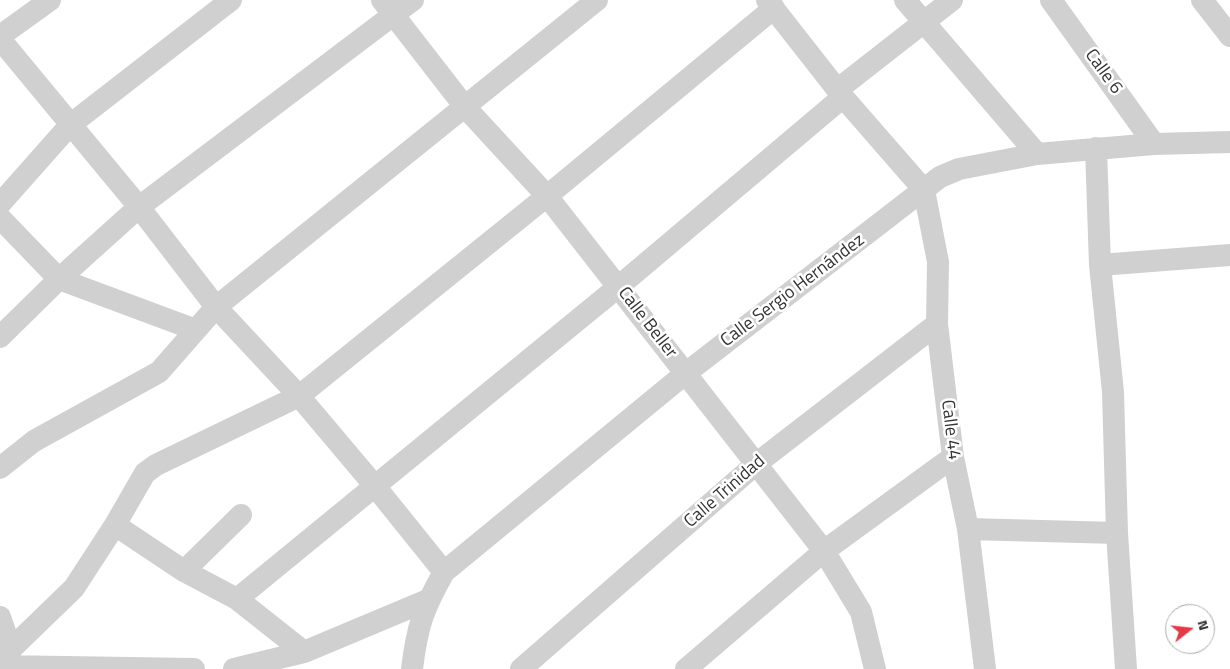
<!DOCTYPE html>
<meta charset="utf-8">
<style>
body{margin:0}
#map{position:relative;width:1230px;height:669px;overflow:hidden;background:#fff;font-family:"Titillium Web",sans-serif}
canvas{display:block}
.north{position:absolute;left:1165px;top:604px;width:50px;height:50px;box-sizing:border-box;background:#fff;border:1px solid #adadad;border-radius:50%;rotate:74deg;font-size:14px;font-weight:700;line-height:20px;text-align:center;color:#333}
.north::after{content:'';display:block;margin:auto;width:18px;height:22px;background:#e63946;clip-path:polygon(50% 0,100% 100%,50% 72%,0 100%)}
</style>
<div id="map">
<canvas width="1230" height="669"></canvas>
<div class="north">N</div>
</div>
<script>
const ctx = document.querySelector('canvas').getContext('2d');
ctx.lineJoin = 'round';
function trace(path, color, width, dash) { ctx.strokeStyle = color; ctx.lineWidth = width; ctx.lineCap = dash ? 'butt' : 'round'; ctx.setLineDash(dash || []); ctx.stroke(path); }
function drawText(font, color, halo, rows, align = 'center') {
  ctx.font = font + ' "Titillium Web",sans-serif'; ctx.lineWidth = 5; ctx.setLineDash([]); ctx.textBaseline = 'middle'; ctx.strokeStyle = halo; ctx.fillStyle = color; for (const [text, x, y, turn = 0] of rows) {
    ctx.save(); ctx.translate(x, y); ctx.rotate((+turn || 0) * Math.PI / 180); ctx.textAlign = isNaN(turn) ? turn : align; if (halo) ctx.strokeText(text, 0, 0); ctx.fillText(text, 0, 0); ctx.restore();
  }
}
trace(new Path2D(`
 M382,0L465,107L547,196L824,551L861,612L875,669
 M767,0L843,97L924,190L938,262L937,324L953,457L968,529L985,669
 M905,0L1037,154
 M1051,0L1154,144
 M1202,0L1230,36
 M0,36L50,0
 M0,39L139,207L216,307L299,396L374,485L444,572
 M837,90L952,0
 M1096,148L1100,265L1113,392L1117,533L1126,669
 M0,204L70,125L231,0
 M0,218L59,279L196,330
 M1100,265L1230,255
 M0,337L59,279L139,207L413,0
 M0,468L34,441L159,372L216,307L597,0
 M115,525L184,571L237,599L304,652
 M968,529L1117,533
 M184,571L241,515
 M237,599L618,287L843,97
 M0,617L11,649L8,662
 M11,649L74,588L115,525L145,473L156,465L299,396L547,196L774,8
 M0,666L194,669
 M234,669L304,652L428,600
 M412,669C417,627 423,609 444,572L686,373L940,177L959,169L1037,154L1154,144L1230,142
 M521,669L756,464L937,324
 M686,669L824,551L953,457`), '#d0d0d0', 22);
drawText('18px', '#333', '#fff', [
 ["Calle 6",1103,72,54],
 ["Calle Sergio Hernández",793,291,-37],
 ["Calle Beller",647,323,52],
 ["Calle 44",950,430,83],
 ["Calle Trinidad",725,492,-41]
]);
</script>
